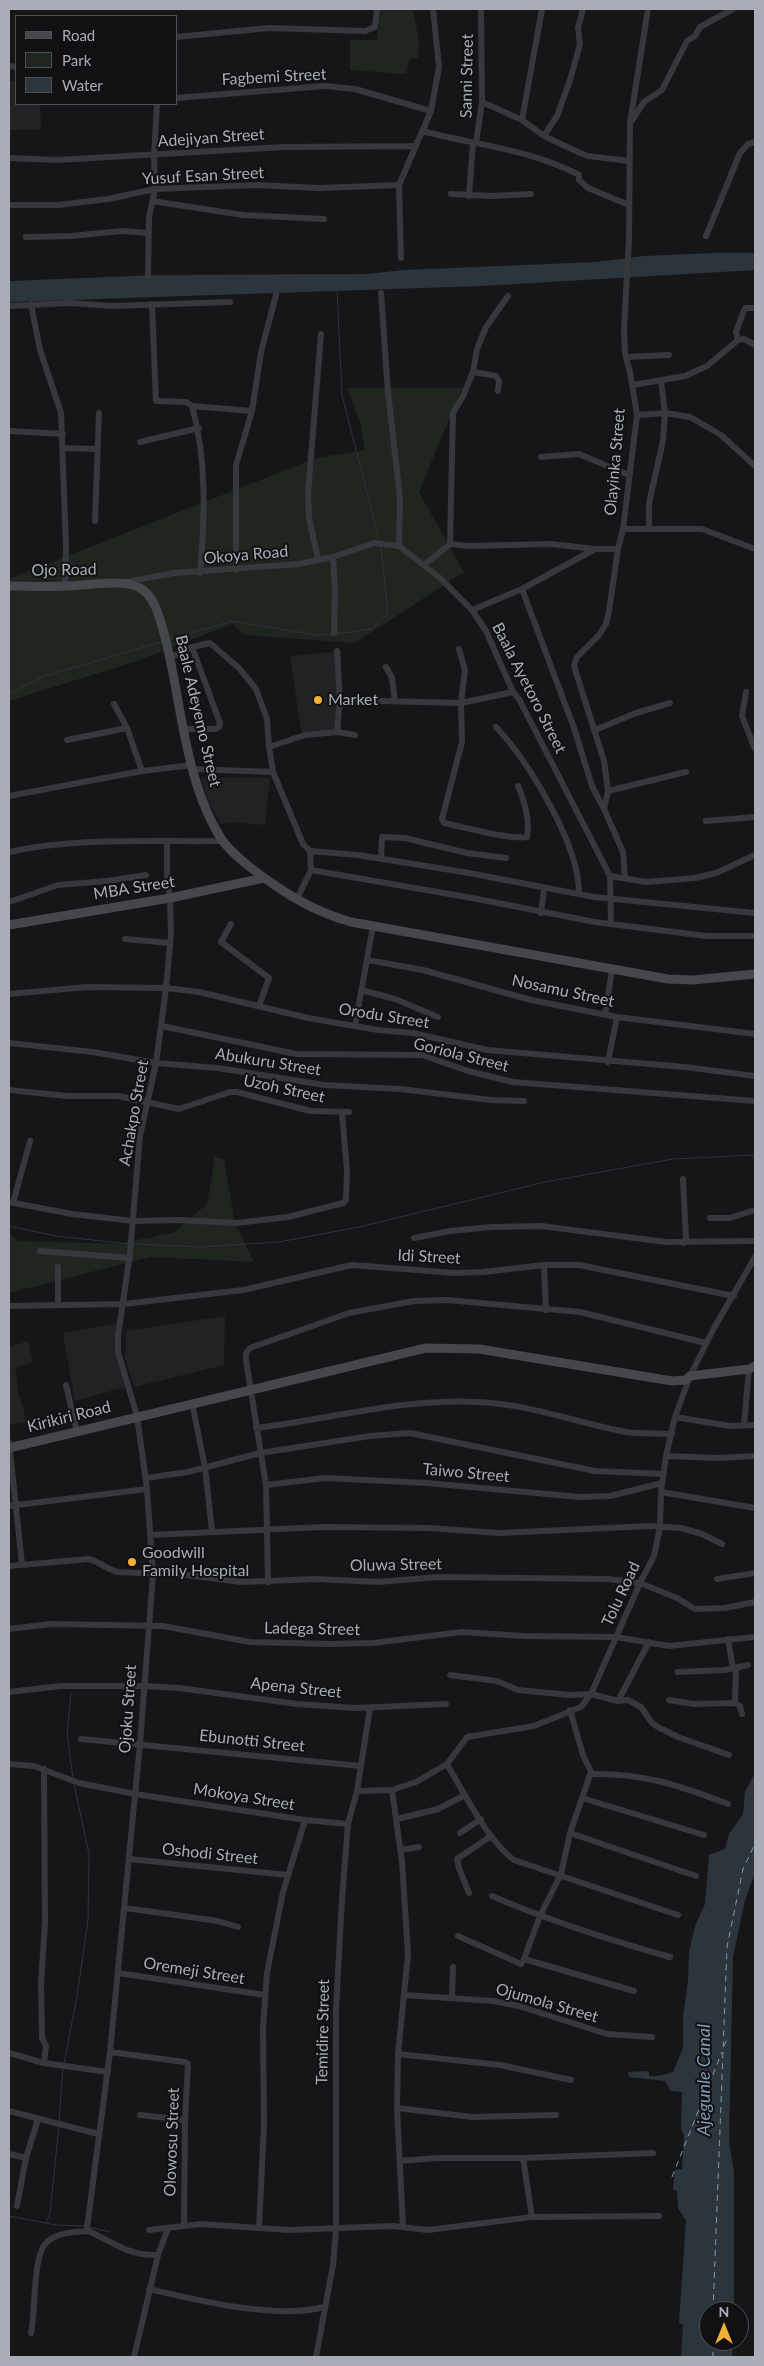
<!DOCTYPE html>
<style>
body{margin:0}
#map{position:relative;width:764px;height:2366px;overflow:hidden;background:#161618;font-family:Lato,sans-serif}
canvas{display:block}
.frame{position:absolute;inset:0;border:10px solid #a8adb8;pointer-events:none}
.legend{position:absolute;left:15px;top:15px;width:162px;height:90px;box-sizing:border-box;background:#111113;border:1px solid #4d4f55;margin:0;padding:6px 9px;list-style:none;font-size:15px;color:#a8adb8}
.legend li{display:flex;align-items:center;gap:10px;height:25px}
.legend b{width:25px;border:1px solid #4d4f55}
.north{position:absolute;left:699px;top:2301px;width:50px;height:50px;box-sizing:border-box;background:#111113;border:1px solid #4d4f55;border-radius:50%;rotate:0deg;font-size:14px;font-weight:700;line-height:20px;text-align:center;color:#a8adb8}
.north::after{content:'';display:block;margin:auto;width:18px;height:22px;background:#f2b134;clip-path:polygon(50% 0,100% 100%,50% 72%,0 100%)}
</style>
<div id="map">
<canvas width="764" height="2366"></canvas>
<div class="frame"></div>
<ul class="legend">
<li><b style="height:6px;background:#45474d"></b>Road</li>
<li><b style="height:14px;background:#1e261f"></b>Park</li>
<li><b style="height:14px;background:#2c353c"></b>Water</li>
</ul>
<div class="north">N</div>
</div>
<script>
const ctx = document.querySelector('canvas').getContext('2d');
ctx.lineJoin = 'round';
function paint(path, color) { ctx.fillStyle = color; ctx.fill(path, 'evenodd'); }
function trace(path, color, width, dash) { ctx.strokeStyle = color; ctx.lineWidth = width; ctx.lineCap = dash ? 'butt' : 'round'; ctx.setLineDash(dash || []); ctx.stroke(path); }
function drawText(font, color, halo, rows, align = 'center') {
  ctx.font = font + ' Lato,sans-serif'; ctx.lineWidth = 4; ctx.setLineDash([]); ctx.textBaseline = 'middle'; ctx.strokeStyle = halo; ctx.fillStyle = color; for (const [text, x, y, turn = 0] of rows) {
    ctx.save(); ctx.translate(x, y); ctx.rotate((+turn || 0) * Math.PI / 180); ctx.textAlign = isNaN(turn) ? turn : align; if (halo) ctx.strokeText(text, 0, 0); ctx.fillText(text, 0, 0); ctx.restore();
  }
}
paint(new Path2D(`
 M9,81H16V104H40L41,130H9Z
 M341,651V732L302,737L290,656Z
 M201,778H270L265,825L233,822L221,824L209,803Z
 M225,1316L224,1365L134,1387L125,1358L126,1331Z
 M117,1323V1360L125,1387L75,1401L63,1333Z
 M28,1341L33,1362L15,1368L19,1394L27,1422L9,1425V1347Z`), '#222225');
paint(new Path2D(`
 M380,9H413L419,42L418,58L410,59L406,74L350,70V40H377Z
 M347,388H462L419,492L464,572L355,643L246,635L232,624L137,661L9,701V579L316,458L365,450L360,422Z
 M213,1156L224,1160L235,1223L254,1262L150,1257L9,1293V1233L18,1241L117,1244L173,1233L207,1204L214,1164Z`), '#1e261f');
paint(new Path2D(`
 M715,253H755V270L481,286L9,302V281L159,275L367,274L404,270L596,262L644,256Z
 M755,1773V1873L745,1900L733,1957L729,2141L734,2172V2311H709V2341H733L732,2357H681L683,2325L679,2323L686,2221L678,2208L677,2191L673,2190L675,2170L682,2169L684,2135L681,2129L682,2092L671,2091L665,2081L629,2077L628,2072L649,2071V2076H659L673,2072L683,2048V2017L688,1980L689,1952L695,1926L705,1904L709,1855L725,1849L729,1834L743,1814L745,1792Z`), '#2c353c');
trace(new Path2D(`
 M337,289L342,395L379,540
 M336,634L372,629L388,613L381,547
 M170,639L232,621L317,635L332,634
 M9,694L45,676L161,642
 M9,1226L56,1236L129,1244
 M133,1244L200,1247L279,1242L359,1227L545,1182L673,1159L755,1155
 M71,1693L67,1734L73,1778
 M64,2064L77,1996L88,1920L89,1854L74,1784
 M59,2121L63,2068
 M9,2216L56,2225L85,2226
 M46,2223L50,2213L59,2125
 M89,2227L110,2232`), '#2c353c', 1);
trace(new Path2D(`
 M724,2046L728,2037
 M672,2177L722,2052
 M713,2311L727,1947L743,1869L755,1844
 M713,2341V2357`), '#7f9bb3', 1, [6, 5]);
trace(new Path2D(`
 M176,37L269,28L365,31L375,27L377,9
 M9,66L16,67
 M176,98L325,86L355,89L431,111
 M482,102L522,120L544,136L580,153L588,156L629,161
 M522,120L542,9
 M631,122L644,102L662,90L687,41L695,36L700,27L733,9
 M422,131C475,145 530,149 579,175V180L588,188L629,205
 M544,136L557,116L570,80L580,44L578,28L583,9
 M476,143L482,102L481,9
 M9,158L57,160L284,147L415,146
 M451,194L491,196L531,194
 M469,196L473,143
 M152,201L243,215L324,219
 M9,205H58L108,199L155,189L257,185L318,188L399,185
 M706,236L740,153L748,144L755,142
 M26,237L71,236L122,231L148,233
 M401,258L399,185L431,111L439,67L433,9
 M148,276L149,217L155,189L154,156L157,104
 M381,293L388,392L400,498L399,546
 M31,304L40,350L61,413L66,546L65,586
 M152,304L156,401L186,402L192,406L252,411
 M9,306L70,303L112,306L230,302
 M738,340L744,339L755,345
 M626,357L669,355
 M473,372L496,376L499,381L498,391
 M633,385L685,376L707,366L738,340L736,332L745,308H755
 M192,406C207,460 205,517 200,573
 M637,415L665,413L690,417L721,435L755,466
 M9,431L63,434
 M140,442L199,428
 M62,448L97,449
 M541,457L579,454L629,475
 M95,521L99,413
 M649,528V503L663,441L665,413L661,381
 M623,529H702L755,549
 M450,544L453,413L463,396L473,372L477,349L486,327L508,296
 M333,557L335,591L334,633
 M318,559L309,518L308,493L321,334
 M424,565L450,544L468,546L551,544L595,549
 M236,570V465L252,411L261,352L276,295
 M126,582L174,573L299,564L333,557L374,543L399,546L440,578L472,610L486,631L513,692L519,699L610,876L611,924
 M522,589L574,728L592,786L604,809
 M472,610L522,589L595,549H618
 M459,649L465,670L461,703L462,742L442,819L444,823C464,827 510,840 527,837C530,819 525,803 518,786
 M170,658L192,647L210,643L239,668L256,689L267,719L269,747L273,772L303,844L310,851L311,870L297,899
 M386,667L392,678L395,701
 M746,692L742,716L755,749
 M340,700L461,703L513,692
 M114,704L127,728L142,771
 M496,727C529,762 580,846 579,894
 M184,729H215L219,727L220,723L192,647
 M595,730L636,713L670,703
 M337,732L355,735
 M67,740L127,728
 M269,747L305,735L337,732L340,700L337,651
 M193,769L273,772
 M608,791L686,772
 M9,796L142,771L192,765
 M706,821L755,817
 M310,851L358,855L469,873L594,897L755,913
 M9,852C79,837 151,842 223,841
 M381,859L382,837L405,838L467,853L506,858
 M311,870L472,898L595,922L706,936H755
 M610,876L646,882L695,878L716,873L755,855
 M625,878L623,852L604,809L608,791L604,761L574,666L577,657L599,635L606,624L609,611L618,549L623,529L637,415L630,372L625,354L624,329L629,240L630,123L648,9
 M9,902L58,885L107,881L146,875
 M541,913L544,889
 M231,924L221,942L269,978L259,1006
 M125,939L169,943
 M367,960L423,970L531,1000L617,1017L755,1034
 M361,990L395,999L438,1017
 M9,994L87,987L166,988L199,992L308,1018L378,1030L413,1033L487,1050L685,1067L755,1076
 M605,1014L612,970
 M162,1026L296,1054L422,1055L468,1071L513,1082L755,1101
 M355,1026L373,926
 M9,1043L93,1052L156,1063L218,1068L324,1085L400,1089L491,1100L524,1101
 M608,1062L617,1017
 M9,1090L67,1096H118L179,1109L230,1092H237L310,1111L349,1112
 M683,1179L686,1238L683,1243
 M9,1202L72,1214L133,1221L179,1220L236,1223L288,1217L343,1203L346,1200L347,1171L342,1113
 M13,1203L30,1141
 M710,1218H730L755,1210
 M414,1238L450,1231L492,1227L541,1226L666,1242L755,1241
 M40,1251L130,1258
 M544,1265L546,1310
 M58,1267V1304
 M9,1306L124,1304L243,1290L352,1265L455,1273L483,1272L544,1265H579L734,1296
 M66,1385L77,1432
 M192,1403L205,1467L212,1531
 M675,1417L730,1426L755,1425
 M744,1425L749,1369
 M256,1428C330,1419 404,1398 478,1402C529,1404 577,1423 626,1432C641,1434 657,1433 672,1434
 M9,1442L22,1564
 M666,1456L718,1458L755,1456
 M146,1478L188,1472L260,1453L370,1436L410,1433L595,1471L663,1474
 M266,1485L325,1478L427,1483L580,1497L610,1496L662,1483
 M661,1492L755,1508
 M9,1506L147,1489
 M151,1535L323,1527L429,1528L499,1533L650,1526L681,1528L702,1534L722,1544
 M9,1566L89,1559C100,1562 108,1570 118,1572L187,1575L241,1582L316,1579L378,1582L439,1577L608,1579L640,1583L677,1598L695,1609L725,1608L755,1602
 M717,1579L755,1573
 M268,1582L266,1485L246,1360V1353L250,1348L349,1313L414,1301L447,1300L580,1312L706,1343
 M9,1629L51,1624L163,1626L250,1642L329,1644L373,1643L462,1632L523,1636L616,1637L669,1646L755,1637
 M728,1639L733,1668
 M736,1668L735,1703L740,1706L742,1714
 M678,1672L725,1670L748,1665
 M450,1675L497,1681L518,1690L570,1695L591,1694L618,1701L628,1700L641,1707L652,1723L658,1727L678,1737L729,1755
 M9,1692L61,1686H144L179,1688L297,1704L355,1708L446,1704
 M669,1700L694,1704L735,1703
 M618,1701L649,1642
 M81,1739L361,1766
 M9,1764L34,1766L79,1783L135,1794L305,1820L348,1824
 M447,1764C463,1792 489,1842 514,1860L678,1915
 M590,1774C644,1773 678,1785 728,1804
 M392,1790L402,1862L408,1954L398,2054L397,2108L403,2227
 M357,1791L392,1790L416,1782L447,1764L467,1737L534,1726L581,1707L591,1694L640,1583L654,1556L660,1527L661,1492L666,1456L675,1417L690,1376L714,1328L755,1257
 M582,1798L704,1835
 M397,1819L438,1809L465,1795
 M460,1833L481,1819
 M570,1833L696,1876
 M401,1850L419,1847
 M129,1859L288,1875
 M469,1893L459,1868L457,1859L491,1836
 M492,1896C550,1921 609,1940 670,1957
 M125,1908L218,1921L238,1927
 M458,1936L521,1964L524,1959L634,1991
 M524,1959L540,1916L561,1874L570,1833L591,1772L583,1755L570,1710
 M118,1973L265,1995
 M405,1995L493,2001L519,2006L607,2034L652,2037
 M452,1998L453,1967
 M110,2052L185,2062L188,2064L185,2120L184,2226
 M9,2053L44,2063L108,2072
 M398,2054L500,2065L571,2080
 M44,2063L46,2046L42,2038L41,1983L45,1923L44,1769
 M397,2108L472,2117L556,2115
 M9,2111L98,2134
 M140,2115L185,2120
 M9,2154L26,2158
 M523,2158L532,2217
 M400,2161L437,2158H523L653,2153
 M17,2206L26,2158L38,2119
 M259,2228L264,2124L263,2027L267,1973L283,1892L305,1820
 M149,2230L201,2224L289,2230L392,2226L428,2230L532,2217L659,2216
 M158,2255C130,2256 113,2243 89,2231L87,2228L110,2052L140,1744L153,1575L147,1489L137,1416L118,1352V1336L130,1253L140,1136L156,1063L166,988L171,934L170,898L167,879V841
 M149,2289C197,2300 277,2320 324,2307
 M31,2333C36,2311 32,2255 47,2242C58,2232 75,2232 89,2231
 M134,2357L158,2255L168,2228
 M316,2357L333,2265L336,2230V2009L342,1899L348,1824L357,1791L370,1708`), '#37383d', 6);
trace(new Path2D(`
 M9,586C28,586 47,587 65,586C85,586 124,578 140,588C156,597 160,620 165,637C182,703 184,781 222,840C233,855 258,874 273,884C297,901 323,914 351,922L668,979L693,980L755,974
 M9,925L170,898L264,878
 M9,1448L426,1348L479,1349L672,1381L686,1380L690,1376L749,1369L755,1366`), '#45474d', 9);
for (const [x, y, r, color] of [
 [318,700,5,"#f2b134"],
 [132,1562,5,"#f2b134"]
]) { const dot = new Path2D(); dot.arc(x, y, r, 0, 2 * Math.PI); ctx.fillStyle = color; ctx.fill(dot); trace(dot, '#111113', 2); }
drawText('16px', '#a8adb8', '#111113', [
 ["Sanni Street",467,76,-89],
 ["Fagbemi Street",274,77,-3],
 ["Adejiyan Street",211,138,-4],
 ["Yusuf Esan Street",203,176,-3],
 ["Olayinka Street",615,462,-85],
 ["Okoya Road",246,555,-5],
 ["Ojo Road",64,570,-1],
 ["Baala Ayetoro Street",529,688,63],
 ["Baale Adeyemo Street",198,711,77],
 ["MBA Street",134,888,-9],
 ["Nosamu Street",563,991,12],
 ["Orodu Street",384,1016,9],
 ["Goriola Street",461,1055,14],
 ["Abukuru Street",268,1062,9],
 ["Uzoh Street",284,1089,12],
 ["Achakpo Street",134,1113,-80],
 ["Idi Street",429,1257,3],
 ["Kirikiri Road",69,1417,-14],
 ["Taiwo Street",466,1473,5],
 ["Oluwa Street",396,1565,-1],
 ["Tolu Road",621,1594,-65],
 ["Ladega Street",312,1629,1],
 ["Apena Street",296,1688,6],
 ["Ojoku Street",128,1709,-86],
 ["Ebunotti Street",252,1741,6],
 ["Mokoya Street",244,1797,9],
 ["Oshodi Street",210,1854,6],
 ["Oremeji Street",194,1971,9],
 ["Ojumola Street",547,2003,16],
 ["Temidire Street",323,2032,-89],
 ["Olowosu Street",172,2142,-88]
]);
drawText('16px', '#a8adb8', '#111113', [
 ["Market",328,700],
 ["Goodwill",142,1553],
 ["Family Hospital",142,1571]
], 'left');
drawText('italic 18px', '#7f9bb3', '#111113', [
 ["Ajegunle Canal",704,2080,-90]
]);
</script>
